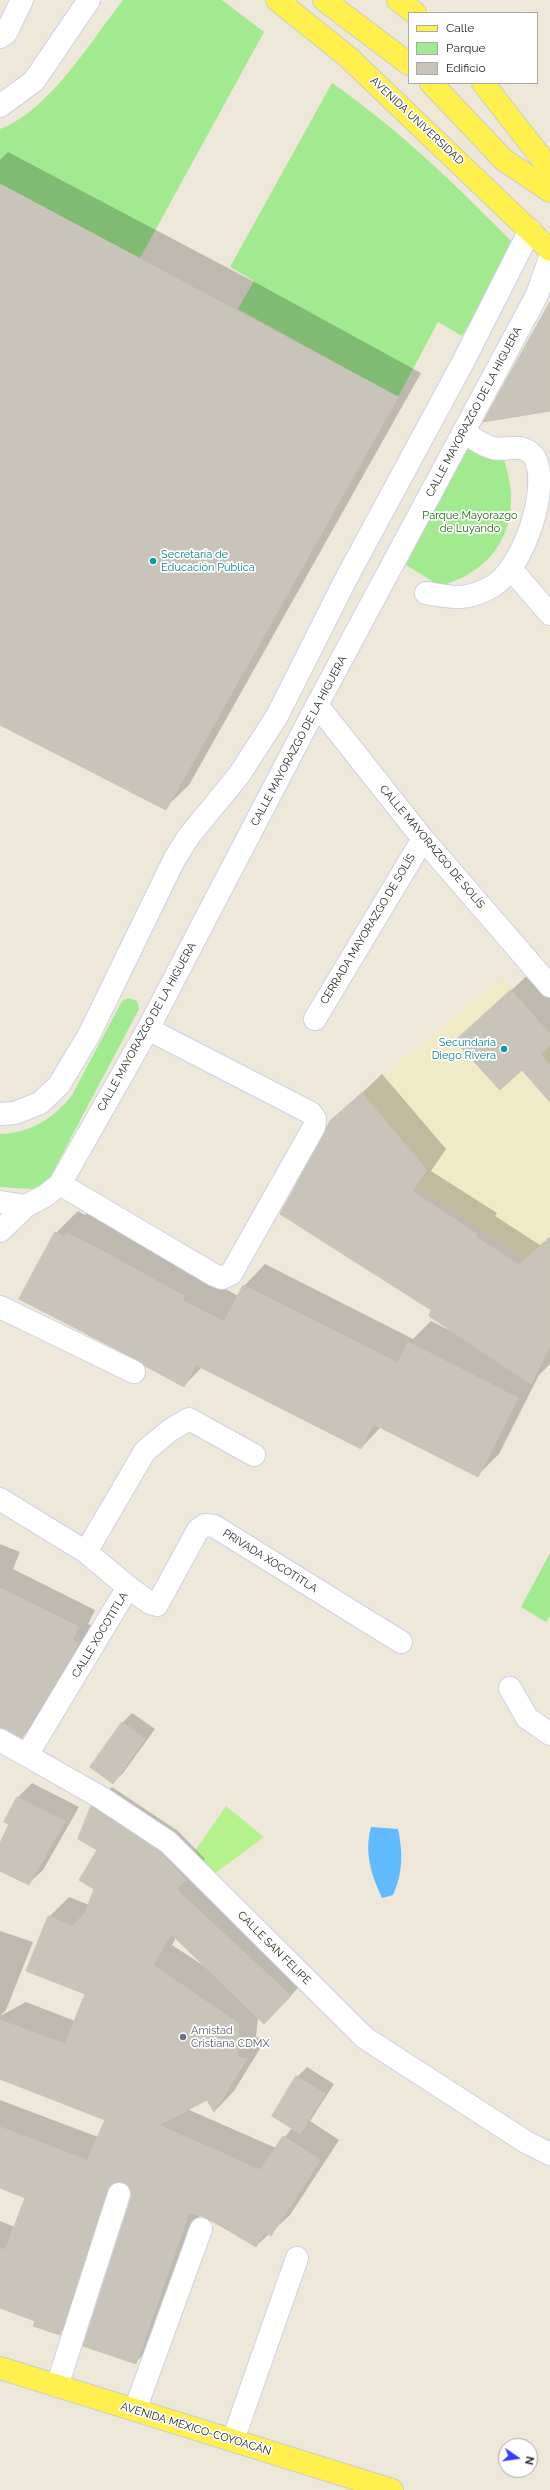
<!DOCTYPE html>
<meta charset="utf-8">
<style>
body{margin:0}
#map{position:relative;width:550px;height:2490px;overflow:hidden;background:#ede8da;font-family:Raleway,sans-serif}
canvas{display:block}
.legend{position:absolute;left:408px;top:12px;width:130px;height:72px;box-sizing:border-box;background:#fff;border:1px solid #a9a9a9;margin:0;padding:5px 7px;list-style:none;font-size:12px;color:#292929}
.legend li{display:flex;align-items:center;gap:8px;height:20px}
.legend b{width:20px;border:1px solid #a9a9a9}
.north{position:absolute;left:498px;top:2438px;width:40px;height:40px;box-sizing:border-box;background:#fff;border:1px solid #a9a9a9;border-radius:50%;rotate:103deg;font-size:11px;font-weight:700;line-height:16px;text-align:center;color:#292929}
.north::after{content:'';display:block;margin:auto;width:14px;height:18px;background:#353cff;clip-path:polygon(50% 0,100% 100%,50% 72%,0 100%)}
</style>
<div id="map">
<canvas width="550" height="2490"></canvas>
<ul class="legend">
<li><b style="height:5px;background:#fff04d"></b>Calle</li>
<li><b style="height:11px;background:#a1ea90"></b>Parque</li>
<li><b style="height:11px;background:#c8c4b9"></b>Edificio</li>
</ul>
<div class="north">N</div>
</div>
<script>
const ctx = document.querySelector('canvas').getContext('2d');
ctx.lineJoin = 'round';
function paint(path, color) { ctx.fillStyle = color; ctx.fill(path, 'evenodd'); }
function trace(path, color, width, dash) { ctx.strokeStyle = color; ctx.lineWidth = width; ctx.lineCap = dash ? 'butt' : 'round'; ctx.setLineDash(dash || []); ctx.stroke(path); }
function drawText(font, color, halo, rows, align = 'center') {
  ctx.font = font + ' Raleway,sans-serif'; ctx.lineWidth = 3.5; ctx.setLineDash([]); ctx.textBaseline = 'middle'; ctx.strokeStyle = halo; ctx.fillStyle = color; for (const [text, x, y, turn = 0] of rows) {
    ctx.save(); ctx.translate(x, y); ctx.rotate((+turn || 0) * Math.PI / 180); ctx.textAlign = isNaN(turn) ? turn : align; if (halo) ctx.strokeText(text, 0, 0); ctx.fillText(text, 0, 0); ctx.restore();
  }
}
paint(new Path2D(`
 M502,977L550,1034V1276L326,1128L331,1120L361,1093Z`), '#f1eac7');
paint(new Path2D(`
 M123,0H222L264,32L140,258L0,184V129C50,110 90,42 123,0Z
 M332,83C401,131 456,185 515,245L462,336L438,322L398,397L238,309L254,281L230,267Z
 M469,443L504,460C524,519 501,569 440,586L406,565Z
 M129,998L137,1001L139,1009L46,1185L30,1189L0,1187V1134C31,1133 53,1119 72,1095L122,1001Z
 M550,1553V1616L546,1622L521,1607Z`), '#a1ea90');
paint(new Path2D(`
 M226,1806L264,1837L214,1874L195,1851Z`), '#b6f28b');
paint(new Path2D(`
 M371,1827L398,1829C403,1852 403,1873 393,1895L382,1898C371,1874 364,1853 371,1827Z`), '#61bafb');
paint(new Path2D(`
 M8,152L262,286L421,373L189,785L165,808L0,724V160Z
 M532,971L550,991V1100L522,1069L457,1041Z
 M382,1074L446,1149L431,1171L497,1213L495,1216L540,1245L550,1237V1364L539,1375L499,1454L477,1476L381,1427L361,1448L202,1367L184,1386L56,1233L78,1211L85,1215L88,1212L238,1296L244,1286L265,1264L413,1339L431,1321L453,1332L432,1310L331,1122Z
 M0,1544L20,1552L13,1569L95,1610L88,1624L94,1626L39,1720L22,1737L0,1727Z
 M132,1713L155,1729L123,1773L113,1783L122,1723Z
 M32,1783L79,1807L43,1870L28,1884L0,1870V1845L10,1824L6,1822L18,1797Z
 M112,1787L178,1831L205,1859L196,1869L310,1975L284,2003L258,2017L256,2037L266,2039L234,2091L215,2111L208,2098L187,2109L276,2148L292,2128L297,2077L307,2067L334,2084L310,2121L339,2140L290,2215L256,2246L200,2215L155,2343L135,2363L132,2191L123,2181L80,2313L60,2333L36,2321L0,2307V2221L15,2227L26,2197L0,2187V2100L98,2137L106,2119L0,2078V2016L26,2002L75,2021L87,1994L49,1917L69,1897L89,1905L95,1889L99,1850L92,1807ZM176,1938L204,1965V1966L172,1945Z
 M0,1931L33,1942L6,2010L0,2016Z`), '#0003');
const building = new Path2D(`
 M0,184L398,397L166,810L0,725Z
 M550,302V411L483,422L494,402Z
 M511,990L550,1034V1045L540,1054L550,1065V1102L522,1070L500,1090L455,1041Z
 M362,1093L427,1170L412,1191L477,1234L476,1237L519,1265L550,1237V1346L531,1384L429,1316L431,1310L280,1214L330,1121Z
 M55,1232L64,1237L66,1233L97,1248L184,1296L182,1300L224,1322L243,1285L398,1363L408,1342L518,1398L478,1477L373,1424L361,1449L196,1365L184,1387L145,1366L139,1361L19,1299Z
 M0,1588L79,1627L72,1640L78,1643L70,1659L22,1738L0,1728Z
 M122,1722L145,1739L113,1784L90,1767Z
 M17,1797L65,1821L29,1885L0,1871V1843L9,1824L4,1822Z
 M91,1806L158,1850L186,1880L176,1889L291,1996L264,2024L171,1934L153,1965L239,2024L237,2057L247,2059L214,2112L207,2100L159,2125L260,2170L283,2136L320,2160L271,2236L265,2232L256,2247L206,2217L189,2213L136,2364L83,2346L131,2198V2191L123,2182H116L107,2190L60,2335L33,2326L35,2321L0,2308V2248L5,2250L25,2198L0,2188V2127L87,2160L105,2120L0,2079V2020L65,2044L85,1994L26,1971L48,1916L72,1926L85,1913L94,1889L79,1880L97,1850L78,1839Z
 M296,2076L325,2094L300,2134L272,2116Z`);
paint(building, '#c8c4b9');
trace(building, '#c9c4b3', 1);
const minor = new Path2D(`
 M0,37L6,33L22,0
 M0,106L34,81L89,0
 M511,569L550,614
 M426,593C453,598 468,601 493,586C523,568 550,489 535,458C522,440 508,452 493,448C483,446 472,437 463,432
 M317,705L423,839L550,986
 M315,1019L423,839
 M0,1114L15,1113L40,1103L59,1085L89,1035L175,858L189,836L239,775L277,716L347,577L462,364L530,230
 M60,1184L214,1275L222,1278L231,1274L314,1127L315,1119L311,1113L148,1029
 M0,1202L26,1206
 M0,1231L26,1206L45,1196L60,1184L148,1029L317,705L537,295L550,258
 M0,1307L134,1372
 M0,1499L86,1552L128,1587L27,1755
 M86,1552L145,1451L169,1431L189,1419L254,1455
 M128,1587L150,1603L157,1605L198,1530L205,1525L214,1526L401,1642
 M510,1688L527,1718L550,1734
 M0,1740L100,1797L168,1842L365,2038L526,2142L550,2154
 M57,2386L119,2194
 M135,2410L201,2229
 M233,2440L297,2258`);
const major = new Path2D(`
 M277,0L348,57L550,250
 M324,0L409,64
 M398,0L415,13
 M431,83L504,160L550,191
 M483,83L550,169
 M0,2368L392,2490`);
trace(minor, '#cfd0e4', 24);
trace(major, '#ccc', 24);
trace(minor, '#fff', 22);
trace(major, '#fff04d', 22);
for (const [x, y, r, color] of [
 [153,561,4,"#0f9aa8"],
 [504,1049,4,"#0f9aa8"],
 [183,2037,4,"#6b7280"]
]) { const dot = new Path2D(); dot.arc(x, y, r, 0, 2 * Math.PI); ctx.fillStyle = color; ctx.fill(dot); trace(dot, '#fff', 1.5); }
drawText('11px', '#292929', '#fff', [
 ["AVENIDA UNIVERSIDAD",417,121,43],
 ["CALLE MAYORAZGO DE LA HIGUERA",474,412,-62],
 ["CALLE MAYORAZGO DE LA HIGUERA",299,741,-62],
 ["CALLE MAYORAZGO DE SOLÍS",432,847,50],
 ["CERRADA MAYORAZGO DE SOLÍS",368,929,-59],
 ["CALLE MAYORAZGO DE LA HIGUERA",147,1027,-61],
 ["PRIVADA XOCOTITLA",270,1561,32],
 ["CALLE XOCOTITLA",100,1635,-59],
 ["CALLE SAN FELIPE",274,1948,45],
 ["AVENIDA MÉXICO-COYOACÁN",196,2429,17]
]);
drawText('11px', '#176e12', '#fff', [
 ["Parque Mayorazgo",470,516],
 ["de Luyando",470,529]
]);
drawText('11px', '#0d838f', '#fff', [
 ["Secretaría de",161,555],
 ["Educación Pública",161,568],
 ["Secundaria",496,1043,"right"],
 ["Diego Rivera",496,1056,"right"]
], 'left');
drawText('11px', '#5b616d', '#fff', [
 ["Amistad",191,2031],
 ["Cristiana CDMX",191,2044]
], 'left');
</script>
